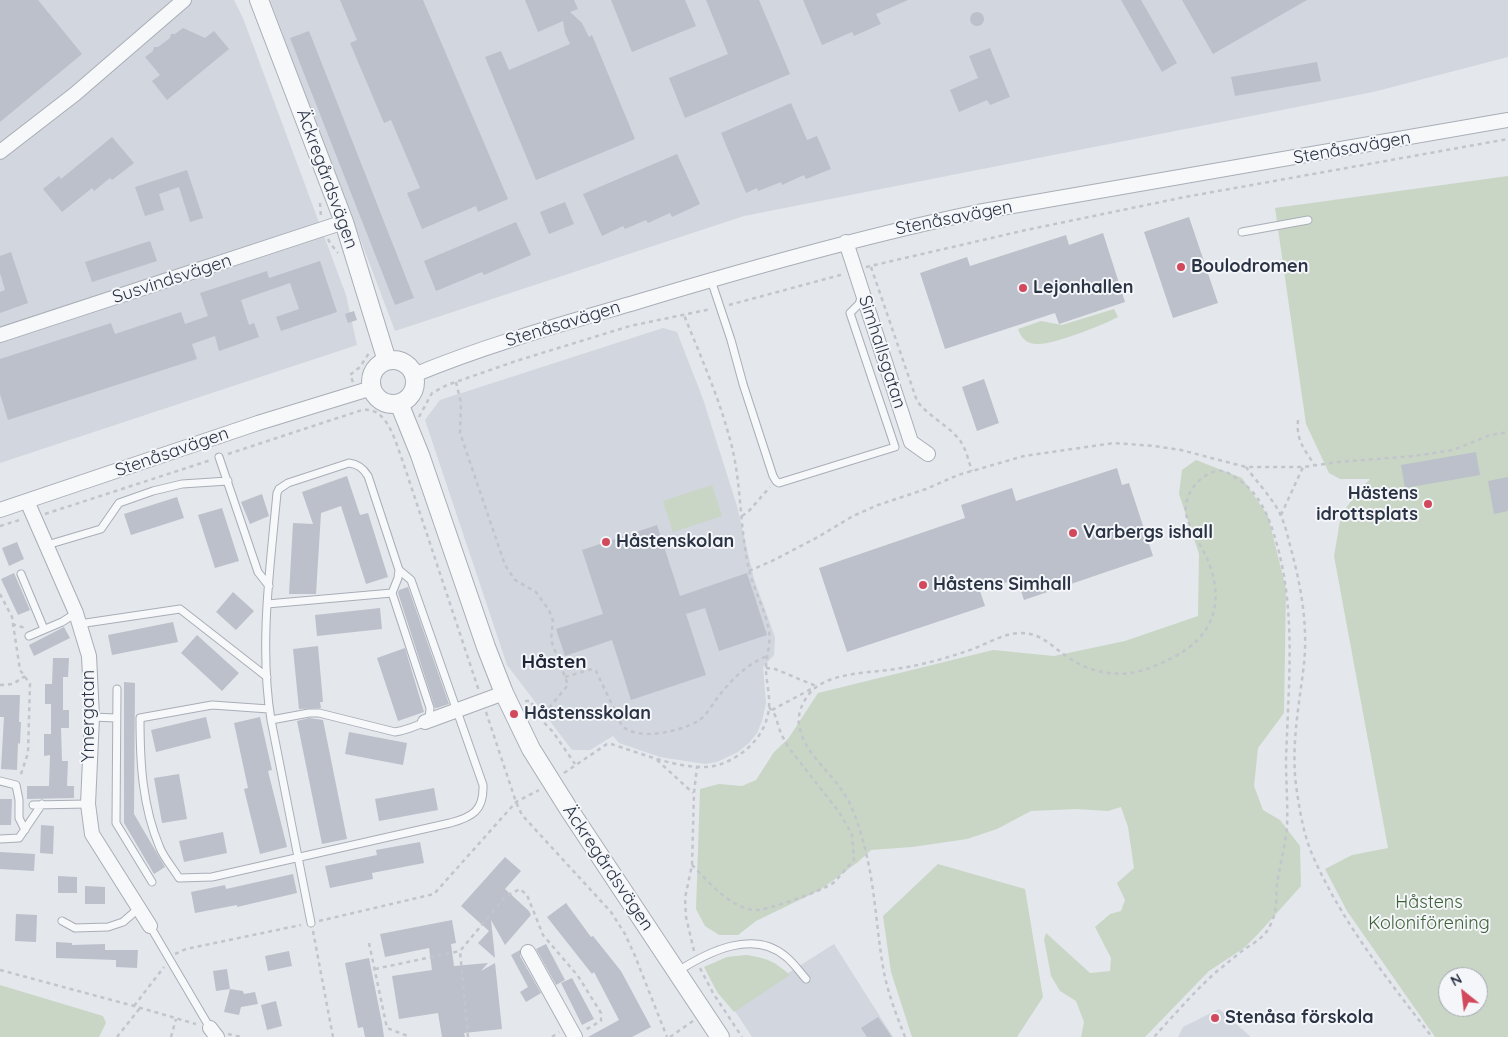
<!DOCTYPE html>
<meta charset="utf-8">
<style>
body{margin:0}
#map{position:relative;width:1508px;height:1037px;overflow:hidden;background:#e4e7ec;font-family:Quicksand,sans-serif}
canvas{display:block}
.north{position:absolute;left:1438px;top:967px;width:50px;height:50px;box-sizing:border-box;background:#f4f6f9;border:1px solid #a4a8b1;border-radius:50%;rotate:331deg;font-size:14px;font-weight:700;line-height:20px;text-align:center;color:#2b3445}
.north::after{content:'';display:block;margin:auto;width:18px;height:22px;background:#d1495b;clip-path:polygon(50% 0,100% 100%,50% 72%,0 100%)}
</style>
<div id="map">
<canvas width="1508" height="1037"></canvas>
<div class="north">N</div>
</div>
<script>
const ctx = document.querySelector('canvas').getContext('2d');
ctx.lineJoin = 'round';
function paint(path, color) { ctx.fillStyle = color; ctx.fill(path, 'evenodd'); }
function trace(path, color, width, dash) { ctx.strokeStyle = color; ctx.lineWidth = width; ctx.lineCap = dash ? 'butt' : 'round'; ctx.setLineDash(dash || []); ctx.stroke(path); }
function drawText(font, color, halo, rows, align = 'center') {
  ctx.font = font + ' Quicksand,sans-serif'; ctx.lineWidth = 4; ctx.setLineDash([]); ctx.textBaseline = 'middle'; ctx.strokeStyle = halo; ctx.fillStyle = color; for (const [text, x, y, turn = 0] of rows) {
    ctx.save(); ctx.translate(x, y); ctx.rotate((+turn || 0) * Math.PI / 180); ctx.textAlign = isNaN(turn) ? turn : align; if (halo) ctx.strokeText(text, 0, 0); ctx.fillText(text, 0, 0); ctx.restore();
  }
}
paint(new Path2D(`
 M0,0H234L243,18L346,295L357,345L0,463Z
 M270,0H1508V57L1373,92L744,216L395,331Z
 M663,328L677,332L703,399L737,506L754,579L775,637L774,655L763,667L766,703L762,721L757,733L749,743L738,752L717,762L705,764L660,757L619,743L613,736L590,750H572L507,665L425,420L440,400Z
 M834,944L893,1037H752L733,1008Z
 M1219,1009L1251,1037H1178L1183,1027Z`), '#d2d6de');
paint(new Path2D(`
 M1508,176V1037H1435L1347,911L1325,869L1352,855L1388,848L1334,556L1341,515L1357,493L1370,479H1340L1329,473L1306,424L1275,208ZM1448,977H1478V1007H1448Z
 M1114,309L1118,317C1103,325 1053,345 1037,344C1027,344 1021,338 1018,329L1041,321L1062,325Z
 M1196,460L1242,478L1268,516L1286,589L1284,713L1258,748L1254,786L1263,810L1280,820L1300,846L1301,886L1259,933L1244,948L1209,971L1145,1037H1081L1084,1022L1076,1001L1060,991L1051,976L1044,939L1046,933L1090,973L1110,971L1111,958L1095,927L1110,914L1121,911L1125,900L1117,883L1134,868L1128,827L1121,807L1108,811L1076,809L1031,811L997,829L967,839L912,847L871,850L858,862L820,890L756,921L738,935H719L705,926L696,909L700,789L719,784L742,786L756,780L774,752L788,739L818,693L993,650L1054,656L1125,641L1198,616L1199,554L1179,494L1182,470Z
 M712,485L722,516L673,532L663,501Z
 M938,864L1025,889L1043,997L1017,1037H912L891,972L883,916Z
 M746,955C767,958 774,961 790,975L734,1012L717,992L704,967L727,957Z
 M0,985L103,1016L106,1023L99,1037H0Z`), '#c9d6c5');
paint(new Path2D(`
 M0,0H38L82,54L0,122Z
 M340,0H423L508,199L478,212L476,206L422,229L407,193L420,188L391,120L384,123L350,43L357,40Z
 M525,0H574L578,9L570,12L582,23L589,37L592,35L635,139L536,180L485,57L501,51L509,70L570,44L565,33L563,21L538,32Z
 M611,0H685L696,26L632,52Z
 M706,0H759L790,74L685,118L669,78L728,54Z
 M803,0H908L876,14L881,24L854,36L852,32L822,45Z
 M1121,0H1141L1177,63L1162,72Z
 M1182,0H1307L1213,54Z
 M970 19a7 7 0 1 1 14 0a7 7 0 1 1-14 0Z
 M183,28L205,38L214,31L229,49L167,100L152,81L160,75L145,57L153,51L154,47H158L170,38L171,34H175Z
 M309,31L414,298L395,305L290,38Z
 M990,48L1010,97L990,105L987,100L959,112L950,90L978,78L969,56Z
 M1317,62L1321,81L1235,96L1231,77Z
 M791,103L807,140L817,136L831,169L806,179L804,175L782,185L781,182L758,191L757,188L746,193L721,133Z
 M112,137L134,163L112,180L110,178L94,191L92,188L62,212L43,189L59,176L61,179Z
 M677,154L700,204L672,217L670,213L648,223L646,220L625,229L623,226L602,236L583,194Z
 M187,170L203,218L190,222L179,187L159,194L164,210L145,216L135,187Z
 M565,202L574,224L549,234L540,212Z
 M1189,217L1218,303L1173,318L1144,232Z
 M516,222L531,255L484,275L482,272L436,291L424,261Z
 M1103,233L1125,302L1059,324L1055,313L945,349L920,273L967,257L970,266L1066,235L1069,245Z
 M150,241L157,261L92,282L85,262Z
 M11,252L28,303L0,313V292L5,290L0,273V256Z
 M320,261L337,312L281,331L276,317L299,309L290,283L241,300L249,325L254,323L259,337L219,351L215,336L192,344L197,359L8,420L0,394V359L111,323L115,334L181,312L185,324L208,316L200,293L267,271L269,278Z
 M354,311L357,320L348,323L345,314Z
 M984,379L999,423L977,431L962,387Z
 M1476,452L1480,475L1405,488L1401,465Z
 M1117,468L1122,485L1129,483L1153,556L1024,600L1017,579L980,591L985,606L847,652L819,568L965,518L961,505L1012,488L1016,501Z
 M347,476L360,515L368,513L388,577L366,584L341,506L321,513L316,594H289L293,523L313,524L302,492Z
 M1508,477V511L1494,514L1488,481Z
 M262,494L269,516L250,524L241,502Z
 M177,497L184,518L131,535L124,514Z
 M222,508L239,561L215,568L198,515Z
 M657,525L680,596L747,573L767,635L719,651L705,608L686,614L706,675L631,700L612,640L565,656L556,629L603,614L582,550Z
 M17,542L24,559L9,566L2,548Z
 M14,573L30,610L18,615L1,579Z
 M408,587L449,704L437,708H435L398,593L399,590Z
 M233,592L254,611L236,630L216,612Z
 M380,608L382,629L317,636L315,615Z
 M173,622L178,642L112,655L108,635Z
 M64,627L70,638L34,656L29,645Z
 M197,635L239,673L222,691L181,653Z
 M318,646L323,702H320L321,708L299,709L293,649Z
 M405,648L424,712L398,721L377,658Z
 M53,658H69L68,677H63V710H69V728H61L62,761H68L67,786H74V798L27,799V786H49L50,755L44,756V734H51V704H45V684H52Z
 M124,682L135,683L134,814L165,867L154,874L124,823Z
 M0,695H20L19,722H21L20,744L18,743L17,770L1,769L4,717H0Z
 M206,717L211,738L156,752L151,730Z
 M260,717L272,770L268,771L287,847L260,854L244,789L248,788L234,723Z
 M309,718L323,720L347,839L322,844L297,721Z
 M349,732L407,743L403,765L345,754Z
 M179,774L187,819L162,823L154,778Z
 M434,788L438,810L379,821L375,799Z
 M0,799H12L11,825H0Z
 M41,825L54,826L53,854L40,853Z
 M223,832L227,853L184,862L179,841Z
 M420,842L424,863L372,873L373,879L330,888L325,866L377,855L376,850Z
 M0,852L35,854L34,871L0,869Z
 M505,857L521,871L505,889L529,911L531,915L505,945L491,920L495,958L478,943L489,931L461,906Z
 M293,874L297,893L237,907V905L195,913L191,892L225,885L226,889Z
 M58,876L77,877V893H58Z
 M85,886L105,887V904H85Z
 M566,903L591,937L593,936L621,971L651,1027L632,1037H588L619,1020L594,972L592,974L547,917Z
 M16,914L37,915L36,942L15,941Z
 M452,920L456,943L451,944L454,966L488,963L481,971L495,963L502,1029L464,1033L465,1037H442L438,1013L399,1019L392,976L432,970L429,948L385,957L380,934Z
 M56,942L72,943V945L105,944V950H138L137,968L116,967V960L56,958Z
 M546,944L565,980L556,985L536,949Z
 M520,950V956L541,993L526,1002L520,992L528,987L511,955Z
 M289,951L292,966L268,971L265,956Z
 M369,958L382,1023L384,1037H365L363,1027L358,1028L345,963Z
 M227,969L230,989L216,991L213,971Z
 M572,978L594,1019L582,1025L561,983Z
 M230,989L243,991L244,994L255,992L258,1004L241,1007L239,1015L224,1012Z
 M276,1001L282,1026L267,1030L261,1005Z
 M878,1017L892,1037H867L861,1028Z`), '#bbc0ca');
const service = new Path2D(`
 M1242,232L1308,220
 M711,280L731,340L743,384L773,476L776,481L779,483L895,447L850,313L859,304L862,295
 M219,457L258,572L269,586
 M47,545L101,529L119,503L153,491L182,484L228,481
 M21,574L44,629
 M267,604L392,593
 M79,624L180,609L267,677
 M29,636L62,622L76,613
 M117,689L116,823L152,882
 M269,709L212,705L140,718C140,762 142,806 160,848C164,858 173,868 179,878L212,877L450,823C473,817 484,810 483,785L411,580L399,570
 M92,717L116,718
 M271,720L309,713H319L395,732C407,730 419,725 429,720L430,708L392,593L398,578L399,570L368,476C363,468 358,464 349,463L288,483L279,489L277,493C270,569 259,645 271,720L311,923
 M0,781L16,785L19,800V818L25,830
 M33,805L88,804
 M0,839L19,838L42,804
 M62,921L75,928L108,927L123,922L138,909
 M150,926L210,1028
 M678,971C708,952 753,929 785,956C793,962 799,971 806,979`);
const minor = new Path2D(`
 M0,152L75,94L184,0
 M846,242L911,442L928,454
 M0,335L344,222
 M414,375C486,345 562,324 637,302C750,268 863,236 978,212L1508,120
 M27,501L76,613L89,656L92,717L88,804L92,834L150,926
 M0,510L258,423L372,388
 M425,722L504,693
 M528,952L575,1037
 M210,1028L217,1037`);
const tertiary = new Path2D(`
 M259,0L344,222L387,361
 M371 382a22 22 0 1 1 44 0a22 22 0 1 1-44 0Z
 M399,403L420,455L486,647L504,693L531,749L568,808L720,1037`);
trace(service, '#a9aeb7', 9);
trace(minor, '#a9aeb7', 16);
trace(tertiary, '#a9aeb7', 20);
trace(new Path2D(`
 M320,203L321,217
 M328,239L330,243L338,253
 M866,267L1026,230L1185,197L1508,139
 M871,267L917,401C928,416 946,424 958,438C966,447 968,460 972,471
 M729,305L844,274
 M353,382L350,375L360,367L369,353
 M456,382L461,403L460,433L505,565L515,580L536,592L549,610L553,621L551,640L568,685L548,709L536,714
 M419,417L432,393L447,385L516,361L630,326L711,309
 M1298,420C1296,441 1304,448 1315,466
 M228,454L362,410C387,406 395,441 402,459L479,691
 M1246,467C1256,481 1275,501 1281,516C1286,527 1288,538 1291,549C1301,586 1308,625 1304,664C1299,706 1290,750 1297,792C1300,813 1304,835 1312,854C1341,921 1388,980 1432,1037
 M45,514L211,460
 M1281,515L1303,467
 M742,516L748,512L770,487
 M0,526L23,519
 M749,571L774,560L818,537L853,516L878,505L926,489L958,475L1024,456L1114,443L1154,446L1181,450L1246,467H1303L1339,462L1414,456L1453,450L1490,435L1508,432
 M0,594L12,617L20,670L30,684L28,753L20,777
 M12,624L25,628
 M766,668L775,669L816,686
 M565,677L592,669L596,671L622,726C638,741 680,732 698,721C706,716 712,705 718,697C732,679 746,665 767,656
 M0,685L13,684L25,676
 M525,701H531L536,714L553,732L575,764
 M772,710L813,688
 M486,712L516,802L522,815L611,912L625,934L635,956L667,1037
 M657,760L693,793
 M564,773L607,744H611C641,753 691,775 721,764C746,755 767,734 769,707C770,694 766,681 766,669C766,656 771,645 769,631C766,611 754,591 749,570C739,526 742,479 729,436C718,395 700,355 684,315
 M692,865C709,882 728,906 753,910C765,912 824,890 833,883C841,876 847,867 854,860L852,834L839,812L789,748L781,734L775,715L769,707
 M319,921L434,894L516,802L539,790
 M313,931L333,1037
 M369,943L387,1028L410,1037
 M694,951L686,917L685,898L692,865L694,793L697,767
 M175,954L186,949L301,925
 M700,968L713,993L742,1037
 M375,969L460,951
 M0,970L134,1006L196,1024
 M134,1006L164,967
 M228,1034L241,1037
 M117,1037L140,1008
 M171,1037L176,1019
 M468,1037L460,951L506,896L520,889L527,895L543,935L578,976L601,1013V1021L585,1030
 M552,1037L559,1032
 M670,1037L693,1021
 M905,1037C896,1014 887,991 883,967C876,926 875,885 864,845C859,827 854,808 843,792C829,770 802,751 799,724C797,712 805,696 815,688C836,671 876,673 902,668C926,664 950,657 973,649C988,643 1003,634 1019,633C1041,632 1052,647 1069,658C1087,670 1109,676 1131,673C1144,671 1158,665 1170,659C1209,640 1225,609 1210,566C1204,548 1190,532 1186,514C1183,496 1199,474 1217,471C1226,470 1231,475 1239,480C1260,494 1269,517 1276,541C1297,613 1288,688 1286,761C1286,783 1288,805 1287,827C1285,846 1280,865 1277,884C1276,894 1277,906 1274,916C1272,921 1270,927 1267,931C1261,940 1250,945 1242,951C1233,958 1225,965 1216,972C1194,992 1174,1015 1154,1037`), '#c2c5cb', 2.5, [4, 4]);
trace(service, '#f7f8fa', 7);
trace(minor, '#f7f8fa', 14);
trace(tertiary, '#f7f8fa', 18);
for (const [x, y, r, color] of [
 [1181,267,5,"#d1495b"],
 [1023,288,5,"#d1495b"],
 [1428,504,5,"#d1495b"],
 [1073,533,5,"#d1495b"],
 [606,542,5,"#d1495b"],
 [923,585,5,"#d1495b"],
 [514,714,5,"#d1495b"],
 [1215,1018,5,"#d1495b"]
]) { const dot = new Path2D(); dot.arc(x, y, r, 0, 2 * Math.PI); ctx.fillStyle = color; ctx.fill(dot); trace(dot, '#f4f6f9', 2); }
drawText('18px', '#2b3445', '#f4f6f9', [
 ["Stenåsavägen",1352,148,-10],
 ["Äckregårdsvägen",327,179,70],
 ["Stenåsavägen",954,218,-11],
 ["Susvindsvägen",172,279,-18],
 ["Stenåsavägen",563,324,-17],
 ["Simhallsgatan",882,352,72],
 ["Stenåsavägen",172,452,-19],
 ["Ymergatan",89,716,-90],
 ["Äckregårdsvägen",608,868,56]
]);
drawText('bold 18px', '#2b3445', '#f4f6f9', [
 ["Boulodromen",1191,267],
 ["Lejonhallen",1033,288],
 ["Hästens",1418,494,"right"],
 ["idrottsplats",1418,515,"right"],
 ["Varbergs ishall",1083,533],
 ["Håstenskolan",616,542],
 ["Håstens Simhall",933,585],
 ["Håstensskolan",524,714],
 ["Stenåsa förskola",1225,1018]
], 'left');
drawText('18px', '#3f6138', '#f4f6f9', [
 ["Håstens",1429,903],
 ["Koloniförening",1429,924]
]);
drawText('bold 19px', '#1d2536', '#f4f6f9', [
 ["Håsten",554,662]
]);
</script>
